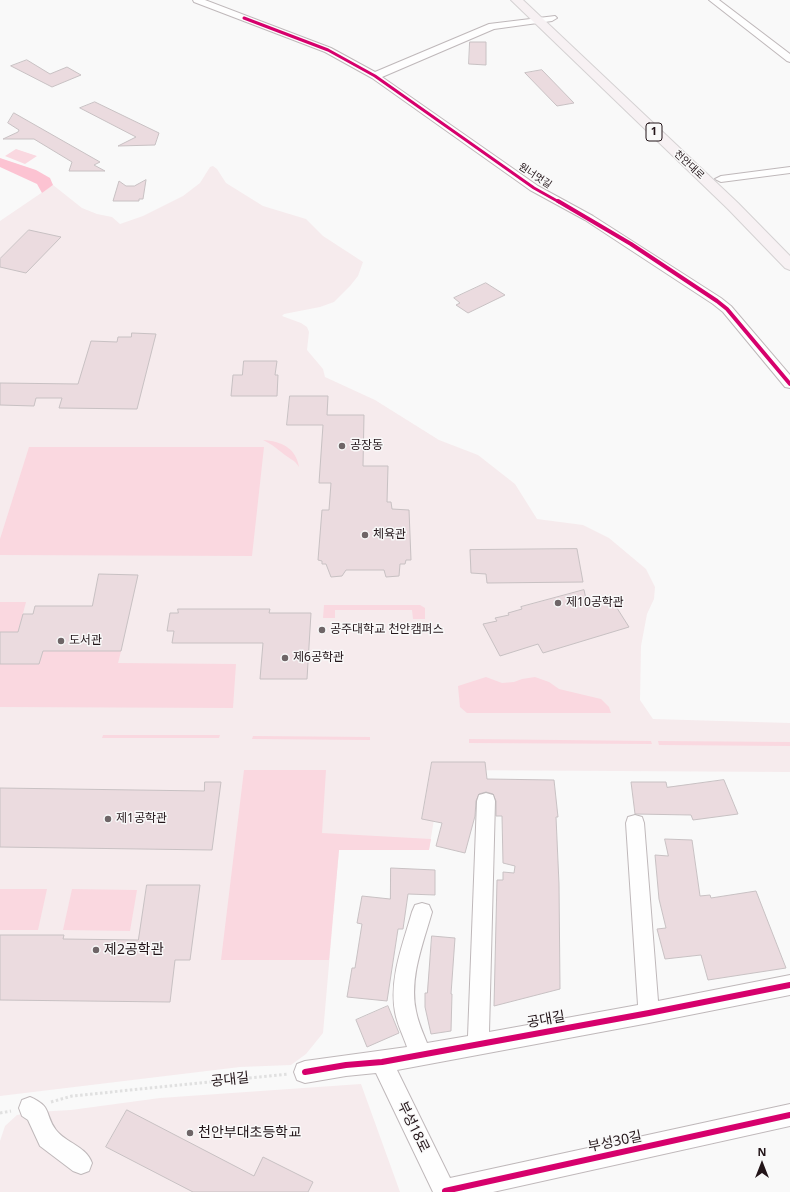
<!DOCTYPE html>
<meta charset="utf-8">
<style>
body{margin:0}
#map{position:relative;width:790px;height:1192px;overflow:hidden;background:#f9f9f9;font-family:"Noto Sans",sans-serif}
canvas{display:block}
.north{position:absolute;left:742px;top:1144px;width:40px;height:40px;-webkit-text-stroke:3px #f9f9f9;paint-order:stroke;rotate:0deg;font-size:11px;font-weight:700;line-height:16px;text-align:center;color:#231519}
.north::after{content:'';display:block;margin:auto;width:14px;height:18px;background:#231519;clip-path:polygon(50% 0,100% 100%,50% 72%,0 100%)}
</style>
<div id="map">
<canvas width="790" height="1192"></canvas>
<div class="north">N</div>
</div>
<script>
const ctx = document.querySelector('canvas').getContext('2d');
ctx.lineJoin = 'round';
function paint(path, color) { ctx.fillStyle = color; ctx.fill(path, 'evenodd'); }
function trace(path, color, width, dash) { ctx.strokeStyle = color; ctx.lineWidth = width; ctx.lineCap = dash ? 'butt' : 'round'; ctx.setLineDash(dash || []); ctx.stroke(path); }
function drawText(font, color, halo, rows, align = 'center') {
  ctx.font = font + ' "Noto Sans","Noto Sans KR",sans-serif'; ctx.lineWidth = 3; ctx.setLineDash([]); ctx.textBaseline = 'middle'; ctx.strokeStyle = halo; ctx.fillStyle = color; for (const [text, x, y, turn = 0] of rows) {
    ctx.save(); ctx.translate(x, y); ctx.rotate((+turn || 0) * Math.PI / 180); ctx.textAlign = isNaN(turn) ? turn : align; if (halo) ctx.strokeText(text, 0, 0); ctx.fillText(text, 0, 0); ctx.restore();
  }
}
paint(new Path2D(`
 M213,166L217,169L226,183L263,206L306,219L323,236L363,262L358,276L350,286L334,302L320,307L284,314L282,316L301,323L307,327L309,332L307,350L323,369L325,377L375,400L439,440L478,455L515,484L537,519L583,525L609,538L646,569L655,587L654,599L647,614L641,646L640,700L653,719L790,723V772L442,770L429,850H339L323,1033L306,1054L291,1065L240,1067L0,1096V221L53,185L82,208L97,214L112,217L120,224L143,216L183,196L200,183L210,167Z
 M361,1084L400,1192H0V1141L5,1126L17,1115L36,1112L71,1110L160,1098Z`), '#f6ebed');
paint(new Path2D(`
 M16,149L37,156L25,164L5,156Z
 M263,440C281,441 296,448 299,467C294,459 291,460 285,455C276,448 273,445 263,440Z
 M29,447H264L252,556L0,555V539Z
 M0,602H26L18,632H0Z
 M324,605H420L425,608V619H413L412,610H335V618H323Z
 M43,651H121L118,663L236,664L233,708L0,707V664H39Z
 M486,677L502,683L514,682L522,679L535,677L549,682L559,689L601,699L609,707L611,713H467L460,707L458,686Z
 M103,735H220L219,738H102Z
 M253,736L370,737V740L252,739Z
 M469,739L651,741L652,744L469,743Z
 M658,741L790,742V746L659,745Z
 M244,770H326L322,833L431,839L429,850H339L329,960H221Z
 M0,889H47L38,930H0Z
 M72,889L137,890L130,931L63,930Z`), '#fad8e0');
paint(new Path2D(`
 M0,158L36,170L50,178L53,185L42,193L37,184L0,167Z`), '#fcc3d2');
const building = new Path2D(`
 M470,42H486V65L469,64Z
 M27,60L50,74L67,67L81,75L52,87L11,66Z
 M542,70L574,103L557,106L525,73Z
 M95,102L159,133L155,145L118,146L136,137L80,108Z
 M14,113L100,162L94,165L105,171H69L72,162L34,139H3L18,132L19,130L8,123Z
 M146,180L143,199H139V201H113L119,181L126,186H134Z
 M29,230L61,237L26,273L0,267V259Z
 M486,283L505,295L468,313L456,305L460,303L454,298Z
 M132,333L156,334L137,409L59,408L62,398H36L34,406L0,405V383L78,384L91,341L117,342L118,337H131Z
 M244,361H277L275,375H278L277,396H231L233,375H242Z
 M290,396H328L327,415H364L363,466H388L387,502H391L392,509L409,510L411,560H406L405,564H400L399,576L386,577L384,570H346L342,576L331,577L326,564H322V561L318,560L322,510H329L331,483H319L323,425H287Z
 M577,549L583,582L487,583L486,574L471,573L470,550Z
 M99,574L138,575L121,651H43L39,664H0V632H18L23,614H33L35,606H92Z
 M584,590L587,603L610,597L629,627L543,653L538,644L500,656L483,624L497,621L495,618L509,615L508,613L522,609L521,607Z
 M178,609H270L269,613H311L307,679H260L263,643H172L174,631H167L170,613H178Z
 M432,762H485L487,779L554,780L558,817H556L559,884L560,989L494,1006L497,880H503V872L514,873L515,866L503,863L502,816H496V801L493,794L486,792L479,794L476,801L475,816L465,853L436,846L442,823L422,819Z
 M724,780L738,814L693,820L691,815L635,814L631,782H666L667,787Z
 M205,782H221L212,850L0,847V788L204,791Z
 M665,839L692,840L700,896L710,895L711,898L756,891L786,968L708,980L701,955L665,959L657,929L666,928L659,899L655,855L668,856Z
 M391,868L435,870V895L408,894L403,929H398L387,1001L347,997L352,968H355L362,924L357,923L362,896L390,899Z
 M147,885H200L190,960H175L170,1002L0,1000V935H64L63,939L138,940Z
 M432,936L455,938L451,994H452L451,1031L431,1034L425,1007V993H427Z
 M388,1006L399,1033L367,1047L356,1020Z
 M127,1110L254,1176L263,1157L313,1182L308,1192H193L106,1147Z`);
paint(building, '#ebdbdf');
trace(building, '#c8c1c3', 1);
const minor = new Path2D(`
 M193,0H205L331,48L375,72L489,24L555,16L557,18L552,21L494,29L382,77L538,186L593,216L721,298L731,306L790,375V388L785,387L723,312L713,304L585,220L530,190L372,78L325,52L194,2Z
 M709,0H719L790,54V62L787,61Z
 M790,167V173L721,182L715,179L721,176Z
 M486,793L493,795L495,801L489,1032L638,1005L626,823L628,817L635,815L642,817L644,823L658,1001L790,975V995L649,1023L397,1070L450,1178L790,1104V1126L493,1192H433L376,1073L346,1076L305,1083L297,1080L294,1072L297,1064L305,1061L407,1047C403,1035 397,1024 395,1012C389,978 403,944 412,912L415,905L422,903L429,905L432,912C423,944 409,978 416,1011C418,1022 423,1033 427,1043L468,1036L477,801L479,795Z
 M30,1097C53,1107 44,1114 56,1130C66,1143 86,1146 92,1163L89,1171L81,1174L73,1171L40,1146L28,1120L22,1116L19,1108L22,1100Z`);
const major = new Path2D(`
 M511,0H523L738,203L790,256V270L785,268L728,209Z`);
trace(minor, '#bfb8ba', 2);
trace(major, '#d5d2d3', 2);
trace(new Path2D(`
 M51,1102L72,1096L288,1074
 M0,1113L11,1111`), '#e0e0e0', 3, [2.5, 2.5]);
paint(minor, '#fefefe');
paint(major, '#f7f1f3');
trace(new Path2D(`
 M244,18L328,50L375,76L534,188L559,202`), '#d6006c', 3);
trace(new Path2D(`
 M558,201L631,244L717,301L727,309L790,384`), '#d6006c', 4);
trace(new Path2D(`
 M305,1072L346,1065L382,1062L649,1013L790,985
 M445,1191L790,1115`), '#d6006c', 6);
for (const [x, y, r, color] of [
 [342,446,4,"#6e6567"],
 [365,535,4,"#6e6567"],
 [558,603,4,"#6e6567"],
 [322,630,4,"#6e6567"],
 [61,641,4,"#6e6567"],
 [285,658,4,"#6e6567"],
 [108,819,4,"#6e6567"],
 [96,950,4,"#6e6567"],
 [190,1133,4,"#6e6567"]
]) { const dot = new Path2D(); dot.arc(x, y, r, 0, 2 * Math.PI); ctx.fillStyle = color; ctx.fill(dot); trace(dot, '#f9f9f9', 1.5); }
drawText('10px', '#231519', '#f9f9f9', [
 ["천안대로",689,165,43],
 ["원너멋길",535,176,33]
]);
for (const [x, y, w] of [
 [654,132,16]
]) { const box = new Path2D(); box.roundRect(x - w / 2, y - 9, w, 18, 3); ctx.fillStyle = '#f9f9f9'; ctx.fill(box); trace(box, '#231519', 1); }
drawText('bold 11px', '#231519', null, [
 ["1",654,132]
]);
drawText('12px', '#231519', '#f9f9f9', [
 ["공장동",350,446],
 ["체육관",373,535],
 ["제10공학관",566,603],
 ["공주대학교 천안캠퍼스",330,630],
 ["도서관",69,641],
 ["제6공학관",293,658],
 ["제1공학관",116,819]
], 'left');
drawText('14px', '#231519', '#f9f9f9', [
 ["제2공학관",104,950],
 ["천안부대초등학교",198,1133]
], 'left');
drawText('14px', '#231519', '#f9f9f9', [
 ["공대길",546,1020,-10],
 ["공대길",230,1080,-6],
 ["부성18로",413,1127,64],
 ["부성30길",615,1142,-12]
]);
</script>
